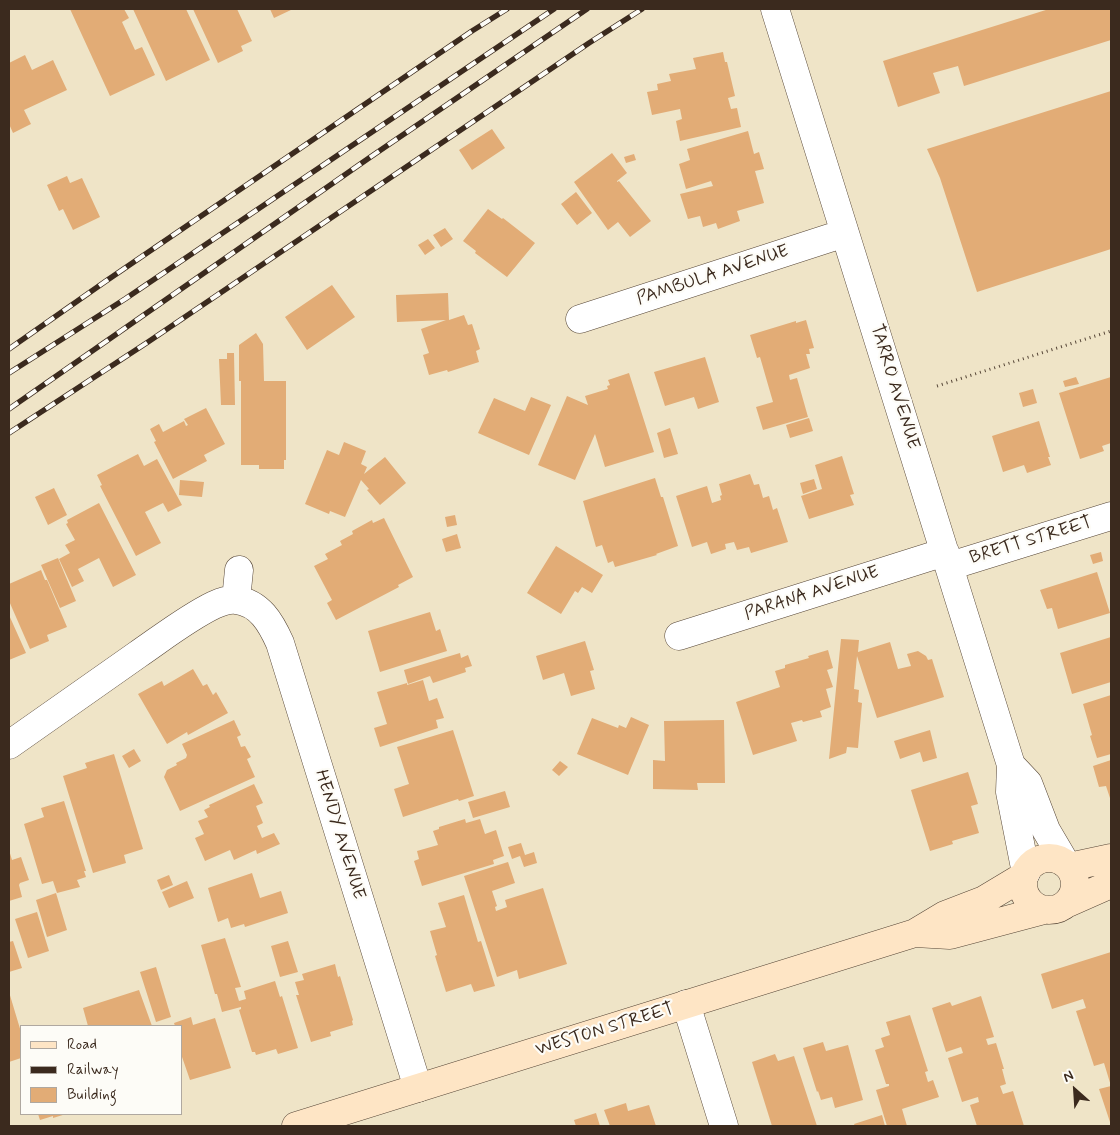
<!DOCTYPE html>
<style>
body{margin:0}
#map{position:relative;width:1120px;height:1135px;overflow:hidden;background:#efe4c7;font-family:Mynerve,sans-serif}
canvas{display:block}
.frame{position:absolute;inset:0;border:10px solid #3b2a1e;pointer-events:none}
.legend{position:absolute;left:20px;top:1025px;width:162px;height:90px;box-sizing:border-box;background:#fdfcf7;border:1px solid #afa8a0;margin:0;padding:6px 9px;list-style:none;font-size:15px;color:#3b2a1e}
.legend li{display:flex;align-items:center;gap:10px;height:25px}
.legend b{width:25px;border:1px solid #afa8a0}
.north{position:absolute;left:1050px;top:1065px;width:50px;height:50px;-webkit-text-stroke:4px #fdfcf7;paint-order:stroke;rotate:334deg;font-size:14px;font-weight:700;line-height:20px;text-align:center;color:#3b2a1e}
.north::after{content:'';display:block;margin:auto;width:18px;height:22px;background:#3b2a1e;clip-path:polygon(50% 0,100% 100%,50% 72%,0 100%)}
</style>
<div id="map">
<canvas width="1120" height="1135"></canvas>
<div class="frame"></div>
<ul class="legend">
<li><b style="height:6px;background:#fee5c5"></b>Road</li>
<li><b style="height:6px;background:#3b2a1e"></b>Railway</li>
<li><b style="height:14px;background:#e2ac76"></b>Building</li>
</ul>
<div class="north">N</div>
</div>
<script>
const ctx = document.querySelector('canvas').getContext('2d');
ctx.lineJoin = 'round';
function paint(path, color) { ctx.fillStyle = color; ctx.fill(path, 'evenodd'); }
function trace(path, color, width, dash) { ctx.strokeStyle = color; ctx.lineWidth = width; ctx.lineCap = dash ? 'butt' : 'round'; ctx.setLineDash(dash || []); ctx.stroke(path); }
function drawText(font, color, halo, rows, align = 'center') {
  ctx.font = font + ' Mynerve,sans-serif'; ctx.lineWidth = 4.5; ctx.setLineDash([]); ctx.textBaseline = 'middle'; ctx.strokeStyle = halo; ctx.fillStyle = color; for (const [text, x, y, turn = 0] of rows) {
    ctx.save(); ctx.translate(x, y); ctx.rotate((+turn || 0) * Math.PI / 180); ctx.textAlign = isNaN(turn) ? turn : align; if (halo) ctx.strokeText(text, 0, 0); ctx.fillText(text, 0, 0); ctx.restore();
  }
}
paint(new Path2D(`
 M70,9H124L129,18L122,22L135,50L142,47L155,75L110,96Z
 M133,9H186L210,60L166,81Z
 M193,9H237L252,41L241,46L243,51L218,63Z
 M270,9H293L274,18Z
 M1049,9H1111V40L964,86L958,66L933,73L940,93L898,107L883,61Z
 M723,52L725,62H727L735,96L728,98L731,109L737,108L741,127L680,141L676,121L682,119L680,109L652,115L647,92L658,90L657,84L671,81L669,74L696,69L693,58Z
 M25,55L32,70L53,60L67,90L24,110L31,124L13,133L9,124V63Z
 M1111,91V249L977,292L940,178L927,149Z
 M492,129L505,148L472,170L459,150Z
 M748,131L754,154L759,152L764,169L755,171L764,203L737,211L740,221L718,229L716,223L703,227L700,216L688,219L680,194L713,186L711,181L686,189L679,164L690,160L687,149Z
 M612,153L627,173L617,181V182L619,181L651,221L630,237L618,222L608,230L574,182Z
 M634,154L636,160L626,163L624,157Z
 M67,176L70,183L82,178L100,217L73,230L63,209L59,211L47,185Z
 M576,192L592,213L577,225L561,204Z
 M488,209L502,219L503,218L535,243L507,277L475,253L476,251L463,241Z
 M445,228L453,239L441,247L433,235Z
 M428,239L435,248L425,255L418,245Z
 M332,285L355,317L307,350L285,317Z
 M448,293L449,320L464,315L468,325L472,324L480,349L476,351L479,362L448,372L447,370L429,375L423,355L429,353L421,329L446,320L397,322L396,295Z
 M806,320L814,348L809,349L810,354H806L810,368L789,375L790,380L797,378L808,417L763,430L756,407L773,402L760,357L757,358L750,335L796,321V323Z
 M256,333L263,344L264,381H286V460H284V469H259V465H241V381H239V345Z
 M227,353H234L235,405H221L219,359H227Z
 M705,357L719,402L698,409L694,397L665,406L654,372Z
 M629,373L654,452L605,467L595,434L575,480L538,465L567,396L588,405L585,396L608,389L607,386L610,385L608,380Z
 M1076,377L1079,384L1065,387L1063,381Z
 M1111,377V443L1102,446L1104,451L1080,459L1059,393Z
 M1033,389L1037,403L1023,407L1019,393Z
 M531,397L551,405L529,455L478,433L494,398L525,411Z
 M206,408L225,444L204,455L207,461L173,479L154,442L156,441L150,429L159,424L163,432L184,421L186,426L188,425L184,419Z
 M809,418L813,431L790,438L786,425Z
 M1039,421L1050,457H1048L1051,465L1027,473L1024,465L1003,472L992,436Z
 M670,428L678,454L664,458L657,433Z
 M344,442L366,451L361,464L367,467L364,474L385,457L406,483L380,505L367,490L369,489L361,480L345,517L330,511L329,514L305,504L327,450L339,455Z
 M138,454L144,466L157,459L182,505L168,512L163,503L145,512L161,543L136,556L100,486L102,485L97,475Z
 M842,456L854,494L850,495L854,505L809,519L801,496L822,489L815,465Z
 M750,474L754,485L759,484L763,498L769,496L773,510L777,508L788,542L751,553L749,547L737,550L734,542L725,544L726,549L711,554L707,542L692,547L676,496L707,486L712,503L721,500L720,496L722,495L719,484Z
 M655,478L661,497H663L678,546L656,554L657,555L615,567L613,561L608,563L602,545L596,547L583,501Z
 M814,479L817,489L803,494L800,483Z
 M180,480L204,482L202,497L179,495Z
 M54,488L67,515L48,525L35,497Z
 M99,503L136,575L113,587L99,558L78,569L84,581L72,587L59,559L70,553L65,545L75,540L66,524L68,523L67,520Z
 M455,515L457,525L447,527L445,517Z
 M384,518L413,577L398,585L399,587L336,620L327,603L332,600L314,566L328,559L325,554L342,545L340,541L353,534L352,531L372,520L373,523Z
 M457,534L461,548L446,552L442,539Z
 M556,546L603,575L592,593L582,587L578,593L575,591L561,614L527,593Z
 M1101,552L1103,561L1093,564L1090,555Z
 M58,558L76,601L60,608L41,565Z
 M41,570L45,580H47L67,627L47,635L49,641L30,649L9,601V584Z
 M1097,572L1110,613L1058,629L1052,608L1047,609L1040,590Z
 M430,612L436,631L440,629L447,651L380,672L368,631Z
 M9,615L26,653L9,660Z
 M1111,637V682L1072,694L1060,653Z
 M841,639L859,640L858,652L890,642L898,669L911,666L907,654L918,651L926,656L928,660L932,659L944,697L877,718L857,656L854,689L859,690L858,702L862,703L858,748L847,747L846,753L829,759Z
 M585,641L594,670L590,671L595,689L571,696L564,673L543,680L536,656Z
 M828,650L833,668L827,670L833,687L826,689L831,707L820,711L822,717L803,722L802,720L791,723L797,741L753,755L736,702L780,687L775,671L785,668V665L809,658L808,656Z
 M460,653L461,658L468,655L472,666L465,668L466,672L433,683L430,676L408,684L404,670Z
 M193,669L203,686L207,684L213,695L216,692L228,713L188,735L187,732L167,744L138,694L162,681L164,686Z
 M423,680L429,701L437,698L444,718L436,720L438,728L380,747L374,728L387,724L377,692L407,683V685Z
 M1111,695V754L1097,758L1090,736L1092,735L1083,704Z
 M631,717L649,725L628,775L577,754L592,718L618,728L619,725L626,728Z
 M234,720L241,735L237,737L241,747L245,746L251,757L247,759L255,777L180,811L164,777L167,770L177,765L176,763L186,758L187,755L182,744Z
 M724,720L725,783H697L698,790L653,789V760L665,761L664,721Z
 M453,730L474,796L459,801L458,799L403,817L394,789L409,784L397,747Z
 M930,730L937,758L923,762L920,752L900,759L894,741Z
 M134,749L141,761L129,768L122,756Z
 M114,754L143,849L124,855L126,863L93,873L63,776L87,768L85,763Z
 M1111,760V801L1106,786L1099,787L1093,766Z
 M560,761L568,767L559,776L552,770Z
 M968,772L978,804L971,806L979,833L952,841L953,844L930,851L911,790Z
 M254,784L263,803L256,806L263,823L257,826L262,838L274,833L280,844L257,854L256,850L234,860L230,850L205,861L195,838L204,834L198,821L208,817L204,810L210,807L209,805Z
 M505,791L510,807L473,818L468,802Z
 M64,801L86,871H84L86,877L77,880L80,887L57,893L53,881L42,884L24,824L44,817L41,808Z
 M465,819L466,823L480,819L485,834L496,830L504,856L493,860L494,864L422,886L414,861L419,859L417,851L438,845L433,831L439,829V827Z
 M521,843L525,855L534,852L537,863L524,867L520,856L512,859L508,847Z
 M9,850L12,860L21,857L29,880L20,883L19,885L22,897L9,901Z
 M508,862L515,883L492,891L497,906L495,907L496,911L507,907L505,900L543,888L567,964L519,979L517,970L497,977L464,876Z
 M252,873L260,898L281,891L288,913L245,927L244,924L231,928L228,918L218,922L208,888Z
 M169,875L173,885L161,890L157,880Z
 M187,881L194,898L169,908L162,892Z
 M56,893L67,930L47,937L36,900Z
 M464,895L478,942L481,941L495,986L474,992L471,984L446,992L435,956L437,955L430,931L446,927L438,903Z
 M37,912L49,951L28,958L15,919Z
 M225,938L241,987L235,988L239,1001L246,999L244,991L275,981L280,997L282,996L298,1048L278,1054L276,1049L256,1055L255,1052H252L239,1010L241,1009V1007L222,1012L217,994H215L201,945Z
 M13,941L22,968L9,972V942Z
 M288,941L298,972L280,977L271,946Z
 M1111,952L1110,990L1111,1086L1104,1063L1094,1066L1076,1011L1086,1008L1083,999L1052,1009L1041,974Z
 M335,964L338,977L340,976L353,1020L352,1021L353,1025L330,1032L331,1036L311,1042L296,995H299L295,982L304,980L302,974Z
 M156,967L171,1017L156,1022L140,972Z
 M139,990L152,1026H88L83,1008Z
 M9,992L21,1032V1058L9,1062Z
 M981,996L994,1037L986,1039L988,1045L996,1043L1004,1069H1002L1006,1084L1000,1086L1003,1094L1013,1091L1024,1126H977L970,1105L979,1102L978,1097L962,1102L948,1058L963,1053L961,1047L946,1052L932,1008L950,1002L952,1006Z
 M910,1015L928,1071L925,1072L928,1082L933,1080L939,1097L902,1109L907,1126H887L876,1090L889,1086V1084H886L875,1050L884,1047L881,1038L890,1035L886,1022Z
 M191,1017L193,1025L215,1018L231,1068L190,1080L181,1054V1026H175L174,1023Z
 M823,1042L826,1051L848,1045L863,1100L835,1108L832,1097L821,1100L818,1091L817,1092L803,1048Z
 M775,1054L778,1061L794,1056L817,1126H772L752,1062Z
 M1111,1086V1125L1099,1089Z
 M626,1103L628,1111L649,1105L656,1126H610L604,1110Z
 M596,1113L600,1126H576L574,1120Z
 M38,1114H66L53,1118V1116L40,1120Z
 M882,1115L885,1126H855L854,1124Z`), '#e2ac76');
const street = new Path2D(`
 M775,9L1011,765L1010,792L1026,873
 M580,319L845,233
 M950,566L1111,516
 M236,600L239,570
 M679,636L945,552
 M9,745C52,715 95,685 137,655C162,638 187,618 214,605C221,602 229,599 236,600C260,603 271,623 280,643L418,1088
 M1011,765L1028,783L1046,830L1066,864
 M686,1004L724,1126`);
const secondary = new Path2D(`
 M1023 884a26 26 0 1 1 52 0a26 26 0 1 1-52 0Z
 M1069,867L1111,858
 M1068,903L1111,884
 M915,933L950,935L1044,910
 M296,1126L915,933L945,915L984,900L1024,876`);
trace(street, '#564637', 29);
trace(secondary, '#564637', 29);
trace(new Path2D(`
 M937,386L1111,331`), '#564637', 3, [1, 4]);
trace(street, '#fff', 28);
trace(secondary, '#fee5c5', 28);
const rail = new Path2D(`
 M9,349L106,281L472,31L507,9
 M9,373L125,299L554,9
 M9,409L369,158L587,9
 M9,433L148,342L589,43L642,9`);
trace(rail, '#3b2a1e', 5.5);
trace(rail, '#fdfcf7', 4, [11]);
drawText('18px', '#3b2a1e', '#fdfcf7', [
 ["PAMBULA AVENUE",713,276,-18],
 ["TARRO AVENUE",894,387,73],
 ["BRETT STREET",1031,541,-17],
 ["PARANA AVENUE",812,594,-18],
 ["HENDY AVENUE",339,835,73],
 ["WESTON STREET",605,1030,-17]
]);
</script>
